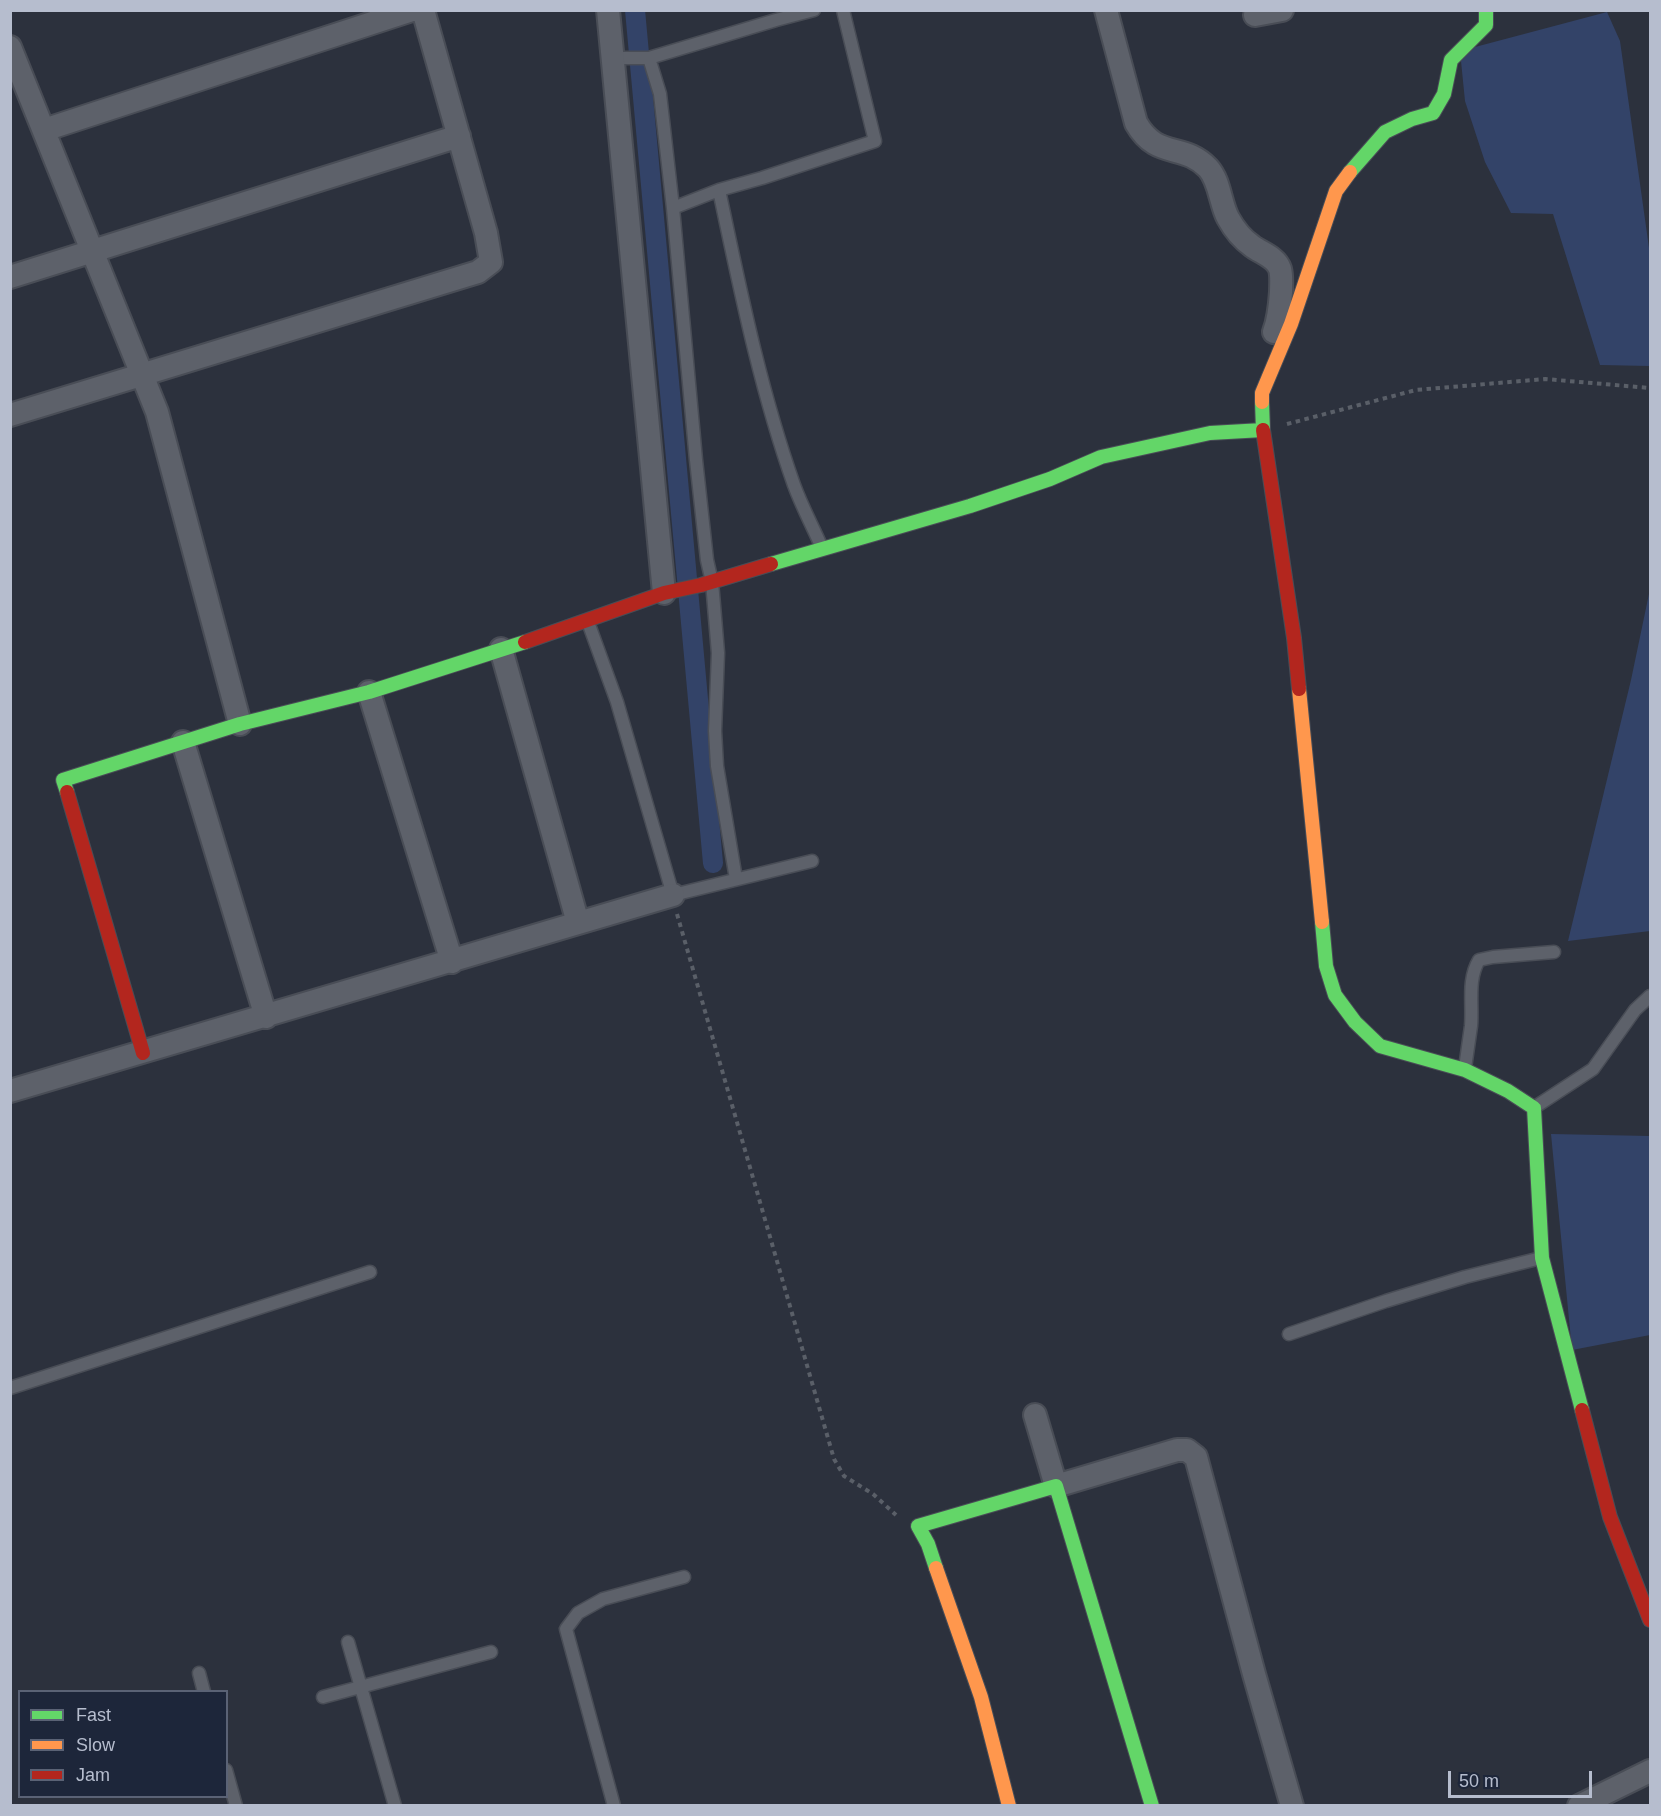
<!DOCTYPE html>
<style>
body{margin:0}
#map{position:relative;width:1661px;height:1816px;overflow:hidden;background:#2c313d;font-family:Arial,sans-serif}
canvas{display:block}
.frame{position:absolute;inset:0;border:12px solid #b6bdce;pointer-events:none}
.legend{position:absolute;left:18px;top:1690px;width:210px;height:108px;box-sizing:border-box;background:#1d263a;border:2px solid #5a6275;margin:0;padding:8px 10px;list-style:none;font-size:18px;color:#b6bdce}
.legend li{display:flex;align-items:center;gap:12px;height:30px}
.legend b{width:30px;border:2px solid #5a6275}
.scale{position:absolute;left:1448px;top:1771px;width:144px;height:27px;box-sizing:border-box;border:3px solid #b6bdce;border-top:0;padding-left:8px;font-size:18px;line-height:21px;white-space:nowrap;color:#b6bdce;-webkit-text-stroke:4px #1d263a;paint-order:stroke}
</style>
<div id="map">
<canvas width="1661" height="1816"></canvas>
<div class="frame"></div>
<ul class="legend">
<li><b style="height:8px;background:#63d668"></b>Fast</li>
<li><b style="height:8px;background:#ff974d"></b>Slow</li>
<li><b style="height:8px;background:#b3261e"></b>Jam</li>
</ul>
<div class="scale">50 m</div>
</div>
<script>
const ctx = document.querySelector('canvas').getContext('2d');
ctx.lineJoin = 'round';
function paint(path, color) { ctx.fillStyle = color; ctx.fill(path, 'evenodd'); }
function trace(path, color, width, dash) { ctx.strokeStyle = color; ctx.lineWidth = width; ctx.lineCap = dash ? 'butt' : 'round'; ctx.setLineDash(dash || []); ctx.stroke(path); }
paint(new Path2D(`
 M1607,12L1620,41L1650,255V366L1600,365L1553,214L1511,213L1485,162L1465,101L1460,51Z
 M1650,589V931L1568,941L1631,680Z
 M1551,1134L1650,1136V1335L1572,1350Z`), '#334368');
trace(new Path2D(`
 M635,10L713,863`), '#334368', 20);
const lane = new Path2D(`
 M612,58H649L660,94L673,208L696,460L707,560L712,582L718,653L715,731L717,766L736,879
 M649,58L776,20L814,10
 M719,190C740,289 760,389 794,485C802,507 813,527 822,548
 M673,208L719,190L762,178L875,141L843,10
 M588,622L617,702L673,895L812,861
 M1465,1068C1467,1054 1469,1040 1471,1026C1473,1004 1467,980 1479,960L1493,957L1554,952
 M1535,1107L1593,1069L1635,1010L1650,996
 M1289,1334L1386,1301L1465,1277L1541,1258
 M10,1388L370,1272
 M348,1642L395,1806
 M199,1673L204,1692
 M323,1697L491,1652
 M226,1770L236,1806
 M614,1806L566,1629L578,1613L603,1599L684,1577`);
const street = new Path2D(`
 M608,10L664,593
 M1106,10L1136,123C1157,160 1183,142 1208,168C1220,181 1220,203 1228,218C1234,229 1242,239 1252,246C1261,253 1276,257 1280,269C1282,276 1281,285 1281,292C1280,306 1279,319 1274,332
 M1255,15L1282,10
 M10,47L157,412L240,724
 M44,130L412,10
 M10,277L459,136
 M10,415L478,272L491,262L486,233L423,10
 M501,649L578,923
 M369,692L452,962
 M183,742L266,1017
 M10,1091L673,895
 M1035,1415L1056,1486L1177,1450H1187L1196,1457L1254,1674L1292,1806
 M1579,1806L1650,1771`);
const fast = new Path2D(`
 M1350,172L1385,132L1412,119L1433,113L1444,94L1451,60L1486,25V10
 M771,564L970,506L1050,479L1101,457L1210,433L1263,430L1262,402
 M67,792L63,780L240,724L369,692L525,642
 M1322,922L1326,966L1335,995L1355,1022L1380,1046L1465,1070L1508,1091L1534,1108L1542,1258L1582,1410
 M936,1568L928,1544L918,1526L1056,1486L1152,1806`);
const slow = new Path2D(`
 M1262,402V393L1291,324L1336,191L1350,172
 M1299,689L1322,922
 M936,1568L981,1697L1009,1806`);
const jam = new Path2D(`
 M1263,430L1294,638L1299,689
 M525,642L664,593L701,585L771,564
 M67,792L143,1053
 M1582,1410L1610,1517L1650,1620`);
trace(lane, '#494d56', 15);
trace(street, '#494d56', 26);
trace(fast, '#494d56', 16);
trace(slow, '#494d56', 16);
trace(jam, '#494d56', 16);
trace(new Path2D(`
 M1287,424L1416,390L1545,379L1650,388
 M677,914L834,1459L844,1476L873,1494L896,1515`), '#5a5f68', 4, [4.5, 4.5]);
trace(lane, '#5d616a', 12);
trace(street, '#5d616a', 22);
trace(fast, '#63d668', 14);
trace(slow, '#ff974d', 14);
trace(jam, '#b3261e', 14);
</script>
